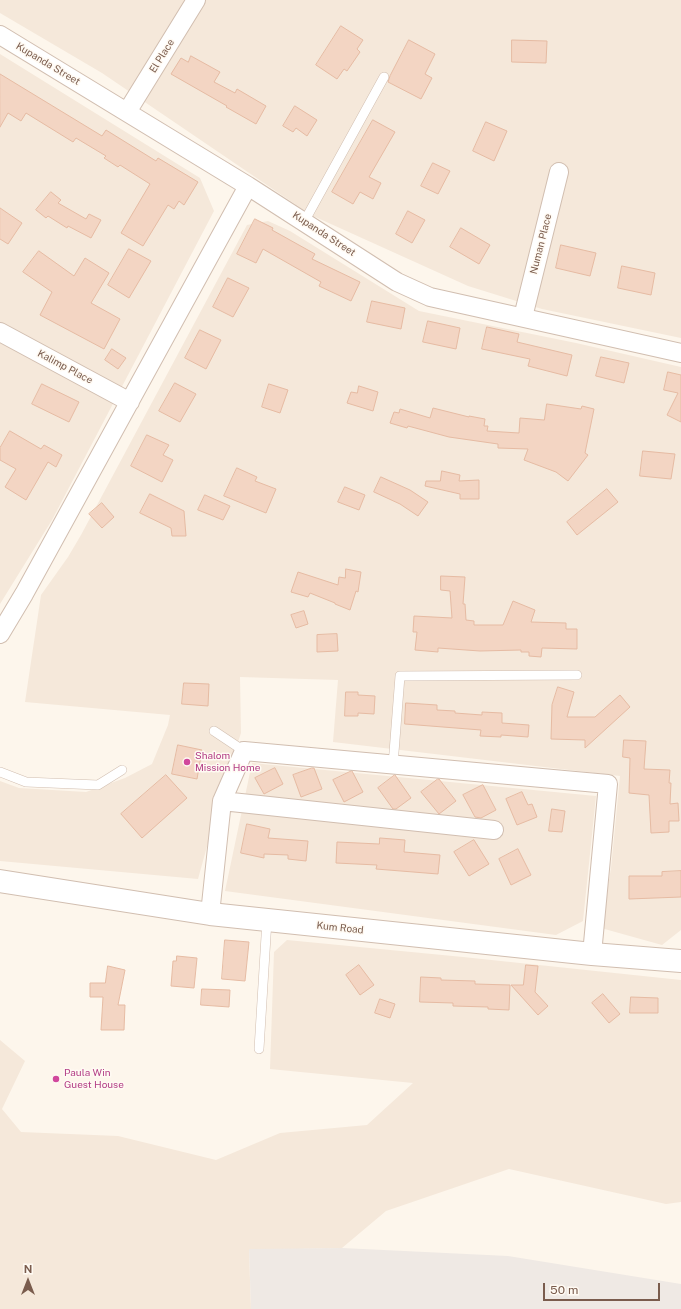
<!DOCTYPE html>
<style>
body{margin:0}
#map{position:relative;width:681px;height:1309px;overflow:hidden;background:#fdf6ec;font-family:"Public Sans",sans-serif}
canvas{display:block}
.north{position:absolute;left:8px;top:1261px;width:40px;height:40px;-webkit-text-stroke:3px #fffaf3;paint-order:stroke;rotate:0deg;font-size:11px;font-weight:700;line-height:16px;text-align:center;color:#7a5c4d}
.north::after{content:'';display:block;margin:auto;width:14px;height:18px;background:#7a5c4d;clip-path:polygon(50% 0,100% 100%,50% 72%,0 100%)}
.scale{position:absolute;left:543px;top:1283px;width:117px;height:18px;box-sizing:border-box;border:2px solid #7a5c4d;border-top:0;padding-left:5px;font-size:12px;line-height:14px;white-space:nowrap;color:#7a5c4d;-webkit-text-stroke:3px #fffaf3;paint-order:stroke}
</style>
<div id="map">
<canvas width="681" height="1309"></canvas>
<div class="north">N</div>
<div class="scale">50 m</div>
</div>
<script>
const ctx = document.querySelector('canvas').getContext('2d');
ctx.lineJoin = 'round';
function paint(path, color) { ctx.fillStyle = color; ctx.fill(path, 'evenodd'); }
function trace(path, color, width, dash) { ctx.strokeStyle = color; ctx.lineWidth = width; ctx.lineCap = dash ? 'butt' : 'round'; ctx.setLineDash(dash || []); ctx.stroke(path); }
function drawText(font, color, halo, rows, align = 'center') {
  ctx.font = font + ' "Public Sans",sans-serif'; ctx.lineWidth = 3; ctx.setLineDash([]); ctx.textBaseline = 'middle'; ctx.strokeStyle = halo; ctx.fillStyle = color; for (const [text, x, y, turn = 0] of rows) {
    ctx.save(); ctx.translate(x, y); ctx.rotate((+turn || 0) * Math.PI / 180); ctx.textAlign = isNaN(turn) ? turn : align; if (halo) ctx.strokeText(text, 0, 0); ctx.fillText(text, 0, 0); ctx.restore();
  }
}
paint(new Path2D(`
 M0,0H681V338L542,309L468,286L311,215L102,73L0,13Z
 M0,54L200,178L214,211L52,520L0,604Z
 M268,221L290,231L419,311L576,343L681,367V930L662,945L601,928L611,868L620,776L333,742L338,680L240,677L241,733L226,778L198,879L0,861V781L19,788L86,792L125,778L152,764L168,725L170,715L25,702L41,595L68,557L81,535L247,225Z
 M252,763L596,796L583,921L556,935L225,891Z
 M287,940L463,957L681,980V1202L666,1204L509,1169L386,1211L342,1248L249,1250L251,1309H0V1040L25,1061L2,1109L21,1132L118,1136L216,1160L280,1133L367,1125L413,1083L270,1069L274,952Z`), '#f5e8da');
paint(new Path2D(`
 M342,1248L508,1256L681,1284V1309H251L249,1249Z`), '#efe9e4');
const building = new Path2D(`
 M341,26L363,40L357,49L360,52L347,71L344,69L337,79L316,65Z
 M409,40L435,54L425,74L432,78L421,99L388,82L390,76Z
 M512,40L547,41L546,63L512,62Z
 M191,56L220,72L214,82L235,93L237,89L266,106L256,124L226,107L227,106L171,74L181,58L188,62Z
 M0,74L102,136L106,130L156,161L158,158L198,182L184,205L179,201L174,209L168,205L143,246L121,233L150,184L120,165L118,167L104,158L106,156L76,138L73,142L26,113L21,121L8,113L0,127Z
 M295,106L317,120L307,136L296,128L293,132L283,126Z
 M373,120L395,132L369,177L381,183L373,199L360,192L353,204L332,192Z
 M486,122L507,131L494,161L473,151Z
 M433,163L450,171L438,194L421,186Z
 M51,192L61,200L58,203L86,219L89,214L101,220L91,238L68,226L67,228L48,216L46,218L36,210Z
 M0,208L22,223L8,244L0,239Z
 M408,211L425,220L412,243L396,234Z
 M255,219L273,228L272,230L315,254L312,259L360,282L351,301L319,286L321,282L263,249L256,263L237,254Z
 M461,228L490,245L479,264L450,247Z
 M561,245L596,253L590,276L556,268Z
 M129,249L151,261L129,298L108,285Z
 M39,251L74,276L85,258L109,273L91,303L120,319L104,349L40,315L52,292L23,272Z
 M622,266L655,273L651,295L618,288Z
 M228,278L249,288L233,317L213,307Z
 M372,301L405,308L401,329L367,322Z
 M428,321L460,328L456,349L423,342Z
 M487,327L519,334L517,342L572,355L567,376L528,366L530,359L482,349Z
 M200,330L221,340L206,369L185,358Z
 M112,349L126,358L118,369L105,360Z
 M601,357L629,363L624,383L596,376Z
 M668,372L681,375V422L667,415L678,393L664,390Z
 M175,383L196,394L180,422L159,411Z
 M42,384L79,402L69,422L32,404Z
 M269,384L288,390L280,413L262,407Z
 M359,386L378,392L373,411L347,403L351,392L357,393Z
 M547,404L581,409L582,406L594,409L585,453L588,455L568,481L556,472L524,460L528,449L498,448V444L449,437L408,426L407,428L390,423L394,412L399,413L400,409L430,418L433,408L469,417V416L485,419L484,426H488L487,431L519,433L520,418L544,420Z
 M10,431L41,449L44,445L62,455L56,467L48,462L26,500L5,487L16,469L0,460V448Z
 M147,435L169,445L163,455L173,460L162,482L131,466Z
 M643,451L675,454L671,479L640,476Z
 M237,468L257,477L255,481L276,489L266,513L224,496Z
 M442,471L460,475L459,481L479,480V499H460V494L425,486L426,481H440Z
 M381,477L410,490L428,502L418,516L400,504L374,492Z
 M345,487L365,495L359,510L338,502Z
 M607,489L618,502L577,535L567,522Z
 M150,494L184,511L186,536H172L171,528L140,513Z
 M205,495L230,506L223,520L198,510Z
 M102,503L114,517L102,528L89,514Z
 M346,569L361,572L358,592L356,591L350,610L335,604V603L310,593L308,597L291,592L298,572L338,585L339,577L345,578Z
 M441,576L465,577L463,604H465L466,620L474,621V625H503L513,601L535,610L531,622L566,623V629H577V649L542,648L541,657L529,656V652H521V650L480,651L438,648V652L415,650L417,632H413L414,616L452,618L450,591L441,590Z
 M304,611L308,624L296,628L291,615Z
 M337,634L338,651L317,652V635Z
 M184,683L209,684L208,706L182,704Z
 M558,687L574,692L567,717H595L620,695L630,707L585,748V740L551,739L552,705Z
 M346,692H358V695L375,696L374,714L358,713V716H345Z
 M406,703L437,705V710L455,711V713L482,715V712L502,713V723L529,725L528,737L501,735V737L480,736L481,730L405,724Z
 M624,740L646,741L644,769L670,770L669,783H671L670,804L678,803L679,821H669V832L651,833L649,795L629,793L630,758L623,757Z
 M178,745L202,750L197,779L172,774Z
 M275,768L283,784L264,794L255,778Z
 M312,768H314L322,789L301,797L293,775Z
 M352,771L363,792L344,802L333,780Z
 M166,775L187,798L142,838L121,814Z
 M395,775L411,798L396,809H393L378,788Z
 M438,779H439L456,801L439,814L421,792Z
 M483,785L496,810L481,818L475,817L463,795Z
 M522,792L528,805L532,804L537,817L517,825L506,799Z
 M552,809L565,811L562,832L549,831Z
 M247,824L270,829L268,838L308,841L306,861L288,859V855L264,854V858L241,853Z
 M380,838L405,840L404,852L440,855L438,874L376,869L377,865L336,863L337,842L379,844Z
 M474,840L489,864L469,876L454,852Z
 M518,849L531,875L511,885L499,859Z
 M681,871V897L629,899V876H662V872Z
 M225,940L249,942L245,981L222,979Z
 M177,956L197,958L194,988L171,986L173,961H176Z
 M359,965L374,985L360,995L346,975Z
 M526,965L538,966L535,992L548,1006L538,1015L511,985H523Z
 M108,966L125,970L118,1005H125L124,1030H101L103,997H90V983H105Z
 M421,977L441,978V980L475,981V984L510,985L509,1010L488,1009V1007L453,1006V1003L420,1002Z
 M202,989L230,990L229,1007L201,1005Z
 M603,994L620,1014L609,1023L592,1003Z
 M631,997L658,998V1013H630Z
 M380,999L395,1004L390,1018L375,1013Z`);
paint(building, '#f3d5c3');
trace(building, '#e6bba3', 1);
const service = new Path2D(`
 M304,222L384,77
 M214,731L244,751
 M393,765L400,676L577,675
 M0,772L26,782L98,785L122,770
 M259,1049L267,920`);
const minor = new Path2D(`
 M0,35L248,186L397,282L430,297L681,353
 M127,112L196,0
 M523,317L559,172
 M0,332L130,402
 M0,634L24,594L248,186
 M222,801L494,830
 M210,914L222,801L244,751L608,784L592,954`);
const tertiary = new Path2D(`
 M0,881L210,914L592,954L681,961`);
trace(service, '#d1beb0', 10);
trace(minor, '#d1beb0', 20);
trace(tertiary, '#d1beb0', 24);
trace(service, '#fff', 9);
trace(minor, '#fff', 18);
trace(tertiary, '#fff', 22);
for (const [x, y, r, color] of [
 [187,762,4,"#d1479c"],
 [56,1079,4,"#d1479c"]
]) { const dot = new Path2D(); dot.arc(x, y, r, 0, 2 * Math.PI); ctx.fillStyle = color; ctx.fill(dot); trace(dot, '#fffaf3', 1.5); }
drawText('10px', '#7a5c4d', '#fffaf3', [
 ["El Place",162,56,-58],
 ["Kupanda Street",48,64,31],
 ["Kupanda Street",324,234,33],
 ["Numan Place",541,244,-76],
 ["Kalimp Place",65,367,28],
 ["Kum Road",340,928,6]
]);
drawText('10px', '#b23c85', '#fffaf3', [
 ["Shalom",195,756],
 ["Mission Home",195,768],
 ["Paula Win",64,1073],
 ["Guest House",64,1085]
], 'left');
</script>
